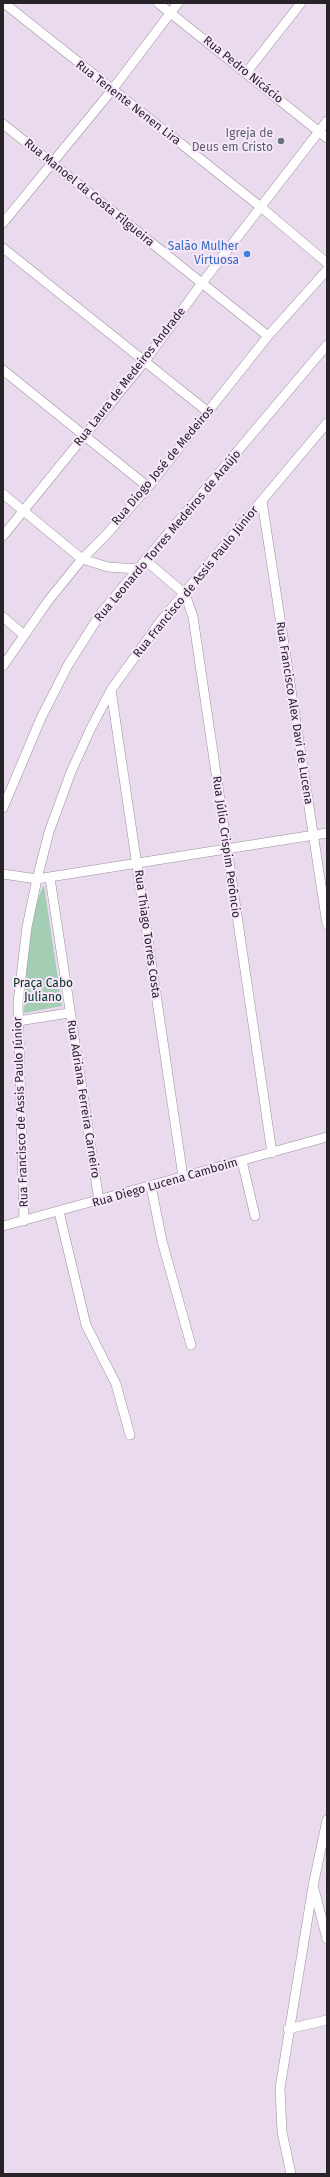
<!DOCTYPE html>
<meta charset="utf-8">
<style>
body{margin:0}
#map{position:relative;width:330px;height:2177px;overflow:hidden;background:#e9daed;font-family:"Fira Sans",sans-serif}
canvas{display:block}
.frame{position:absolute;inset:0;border:4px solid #282229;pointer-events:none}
</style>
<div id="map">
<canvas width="330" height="2177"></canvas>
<div class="frame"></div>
</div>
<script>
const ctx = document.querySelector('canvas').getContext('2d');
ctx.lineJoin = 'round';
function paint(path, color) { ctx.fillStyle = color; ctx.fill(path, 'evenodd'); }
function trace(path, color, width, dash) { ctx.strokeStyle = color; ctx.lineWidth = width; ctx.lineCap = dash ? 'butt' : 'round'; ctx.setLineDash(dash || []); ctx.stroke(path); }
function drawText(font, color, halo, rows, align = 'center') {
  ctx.font = font + ' "Fira Sans",sans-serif'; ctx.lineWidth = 4; ctx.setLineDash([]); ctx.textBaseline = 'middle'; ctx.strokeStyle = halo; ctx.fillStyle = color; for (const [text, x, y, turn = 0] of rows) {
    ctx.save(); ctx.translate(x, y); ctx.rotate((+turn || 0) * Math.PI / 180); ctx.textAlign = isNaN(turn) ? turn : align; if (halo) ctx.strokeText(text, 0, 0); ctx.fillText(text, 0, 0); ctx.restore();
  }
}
paint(new Path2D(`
 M44,885L62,1006L24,1013C26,982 29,910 44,885Z`), '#a4ceb4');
const street = new Path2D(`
 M4,3L262,208L327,263
 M158,3L327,138
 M246,73L301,3
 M3,124L268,336
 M3,223L112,90L178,3
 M3,248L208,412
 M3,370L148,487
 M3,494L82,559L108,567L138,569
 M262,501L327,924
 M3,536L145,361L202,283L327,121
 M145,560L185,594L193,617L272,1153
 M3,617L24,635
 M3,666L48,601L82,559L106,535L148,487L268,336L327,270
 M111,690L183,1177
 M3,808L41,718L68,665L101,613L327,345
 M3,874L37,879L327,833
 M50,878L99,1201
 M18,1021L69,1013
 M242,1161L255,1216
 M151,1186L162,1241L191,1345
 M59,1212L86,1325L116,1384L130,1435
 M24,1221L18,1002L27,927L37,879L49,832L71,772L90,730L111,690L160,622L327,423
 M3,1226L327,1137
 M314,1889L327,1939
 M288,2029L327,2020
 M291,2174L282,2132L280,2088L313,1886L327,1820`);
trace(street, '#9d8ea1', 10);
trace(street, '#fff', 9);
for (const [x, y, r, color] of [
 [281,141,4,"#6b7280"],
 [247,254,4,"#3f7fe0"]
]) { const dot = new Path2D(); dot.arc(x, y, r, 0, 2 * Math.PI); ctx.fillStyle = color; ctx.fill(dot); trace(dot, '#f7e7fb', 1.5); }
drawText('12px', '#282229', '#f7e7fb', [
 ["Rua Pedro Nicácio",243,70,39],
 ["Rua Tenente Nenen Lira",128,103,38],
 ["Rua Manoel da Costa Filgueira",89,193,39],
 ["Rua Laura de Medeiros Andrade",130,377,-52],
 ["Rua Diogo José de Medeiros",163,466,-50],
 ["Rua Leonardo Torres Medeiros de Araújo",168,536,-50],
 ["Rua Francisco de Assis Paulo Júnior",196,582,-51],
 ["Rua Francisco Alex Davi de Lucena",294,713,81],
 ["Rua Júlio Crispim Perôncio",226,847,82],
 ["Rua Thiago Torres Costa",147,934,82],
 ["Rua Adriana Ferreira Carneiro",83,1099,81],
 ["Rua Francisco de Assis Paulo Júnior",21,1112,-92],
 ["Rua Diego Lucena Camboim",165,1183,-16]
]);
drawText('12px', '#5b616d', '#f7e7fb', [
 ["Igreja de",273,134],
 ["Deus em Cristo",273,148]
], 'right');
drawText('12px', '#366cbe', '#f7e7fb', [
 ["Salão Mulher",239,247],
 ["Virtuosa",239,261]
], 'right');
drawText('12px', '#01351e', '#f7e7fb', [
 ["Praça Cabo",43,984],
 ["Juliano",43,998]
]);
</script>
